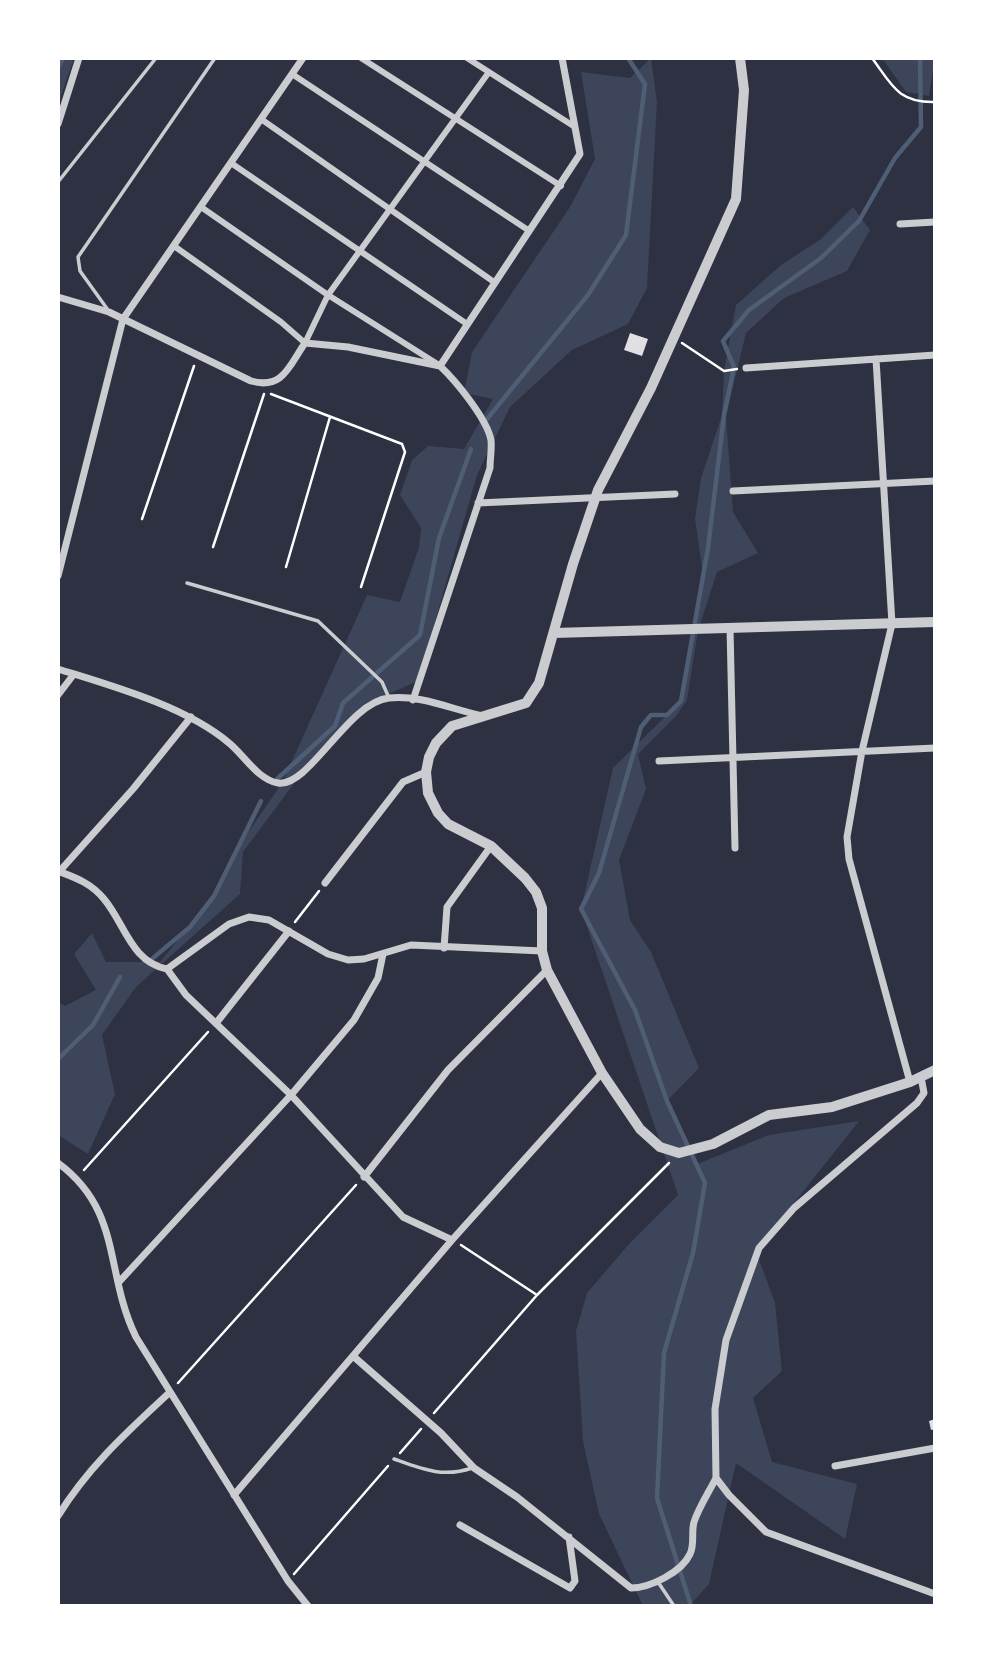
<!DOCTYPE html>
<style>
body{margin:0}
#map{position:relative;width:993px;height:1664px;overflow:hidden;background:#2d3142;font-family:"Work Sans",sans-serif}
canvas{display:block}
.frame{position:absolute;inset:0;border:60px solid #fff;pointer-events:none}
</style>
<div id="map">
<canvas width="993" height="1664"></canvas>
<div class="frame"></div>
</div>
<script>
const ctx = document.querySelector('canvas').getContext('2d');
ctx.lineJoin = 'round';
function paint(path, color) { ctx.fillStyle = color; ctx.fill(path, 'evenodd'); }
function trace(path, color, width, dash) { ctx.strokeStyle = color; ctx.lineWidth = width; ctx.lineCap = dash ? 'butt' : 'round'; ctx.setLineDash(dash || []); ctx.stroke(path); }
paint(new Path2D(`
 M58,58H74L58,105Z
 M651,58L657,102L647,288L628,324L572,350L510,407L477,475L418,681L366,704L298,778L243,852L240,894L136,987L102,1035L115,1094L88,1154L58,1135V1002L65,1006L96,990L74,954L92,933L106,962H160L214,896L236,850L282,783L367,595L400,602L419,547L421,528L400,495L412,460L428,446L464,449L493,399L464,393L472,352L570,207L595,159L581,72L630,78Z
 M882,58H935L929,96L906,92Z
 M853,207L870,230L847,271L784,298L746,333L726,416L733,512L758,553L717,572L698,631L687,700L676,716L638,754L646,789L619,860L630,920L651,952L699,1068L667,1101L697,1164L769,1135L859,1121L756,1251L775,1303L782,1371L753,1398L772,1462L857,1484L845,1539L736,1463L709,1584L689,1606H643L599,1514L583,1441L576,1331L587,1293L629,1244L678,1195L581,909L613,768L681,701L703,574L695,519L701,478L722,415L724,371L736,305L781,265L821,239Z`), '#3c4559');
trace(new Path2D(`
 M58,68L63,58
 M487,419L588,295L626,235L645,84L628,58
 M277,779L335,726L343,703L420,635L439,538L471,449
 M153,958L190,927L214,896L261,801
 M58,1059L93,1025L120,977
 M691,1606L657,1498L664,1353L693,1253L705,1183L667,1101L635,1010L581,909L599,873L641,727L651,715H667L681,701L708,548L724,415L734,367L723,341L749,310L821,258L859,221L895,158L921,127L920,58`), '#4f5d75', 4.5);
paint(new Path2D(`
 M630,333L648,339L642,356L624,350Z
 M935,1419V1429L931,1430L929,1421Z`), '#e0e0e3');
trace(new Path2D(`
 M872,58C892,85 898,103 935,102
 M682,343L724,371L737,369
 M271,394L402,444L405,452L361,587
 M142,519L194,366
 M213,547L264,394
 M286,567L330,417
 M295,922L319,891
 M84,1170L208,1032
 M461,1245L537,1295
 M178,1383L356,1185
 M434,1413L537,1295L669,1163
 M400,1453L421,1429
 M294,1574L388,1466`), '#fff', 2.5);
trace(new Path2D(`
 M58,182L156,58
 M108,310L80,271L78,257L215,58
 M187,583L318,621L382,682L389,698
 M394,1459C422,1469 443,1478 472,1468
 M658,1582L674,1606`), '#caccd0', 3.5);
trace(new Path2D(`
 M361,58L561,186
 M467,58L575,127
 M292,74L528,230
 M261,119L494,282
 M231,163L467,324
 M201,207L328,295L439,365
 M174,246L281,322L305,343L328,295L489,72`), '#caccd0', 6);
trace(new Path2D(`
 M58,124L79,58
 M900,224L935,222
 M58,297L109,312L251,381C283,390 289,366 305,343L348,347L440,366
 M876,359L892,624L862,751L847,837L849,859L910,1082
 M440,366L580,154L562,58
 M746,368L935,355
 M733,491L935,481
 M478,503L675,494
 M58,576L123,319L303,58
 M730,628L735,848
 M58,669C112,686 185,706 229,743C244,755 258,780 278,783C309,788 348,702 389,698C418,694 454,710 483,716
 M58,695L74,674
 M413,700L490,468C490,459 492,449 491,440C487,419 456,381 440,366
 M659,761L935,748
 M58,871C76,878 91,883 104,899C125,924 131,962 167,969L186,995L291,1095L403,1217L452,1240
 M58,873L133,789L191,717
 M325,883L403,782L426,772
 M444,948L447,907L491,846
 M167,969L229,924L249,917L269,920L328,954L348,960L364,959L411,945L542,951
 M217,1022L289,931
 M921,1077L924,1093L917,1103L794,1208L759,1248L726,1340L715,1409L716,1478L729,1495L766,1532L935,1594
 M58,1163C123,1211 104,1272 136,1337L288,1581L308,1606
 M364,1177L448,1070L547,970
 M119,1282L291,1095L354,1020L378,978L383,954
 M353,1356L441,1433L474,1468L517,1497L631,1588C650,1588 682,1572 690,1554C695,1544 691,1532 694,1522C699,1507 709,1492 716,1478
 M835,1466L935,1448
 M234,1495L452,1240L602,1073
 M58,1516C88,1467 127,1432 169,1393
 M460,1525L570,1588L575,1581L569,1537`), '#caccd0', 7);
trace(new Path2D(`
 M740,58L744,90L736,199L651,388L598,490L573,564L539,683L526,703L452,726L436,743L429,757L426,772L428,793L438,813L448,824L491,846L525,878L536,892L542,908V951L547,970L602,1073L640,1129L660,1147L679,1153L713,1144L769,1115L832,1107L910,1082L935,1070
 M554,633L935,622`), '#caccd0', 10);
</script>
